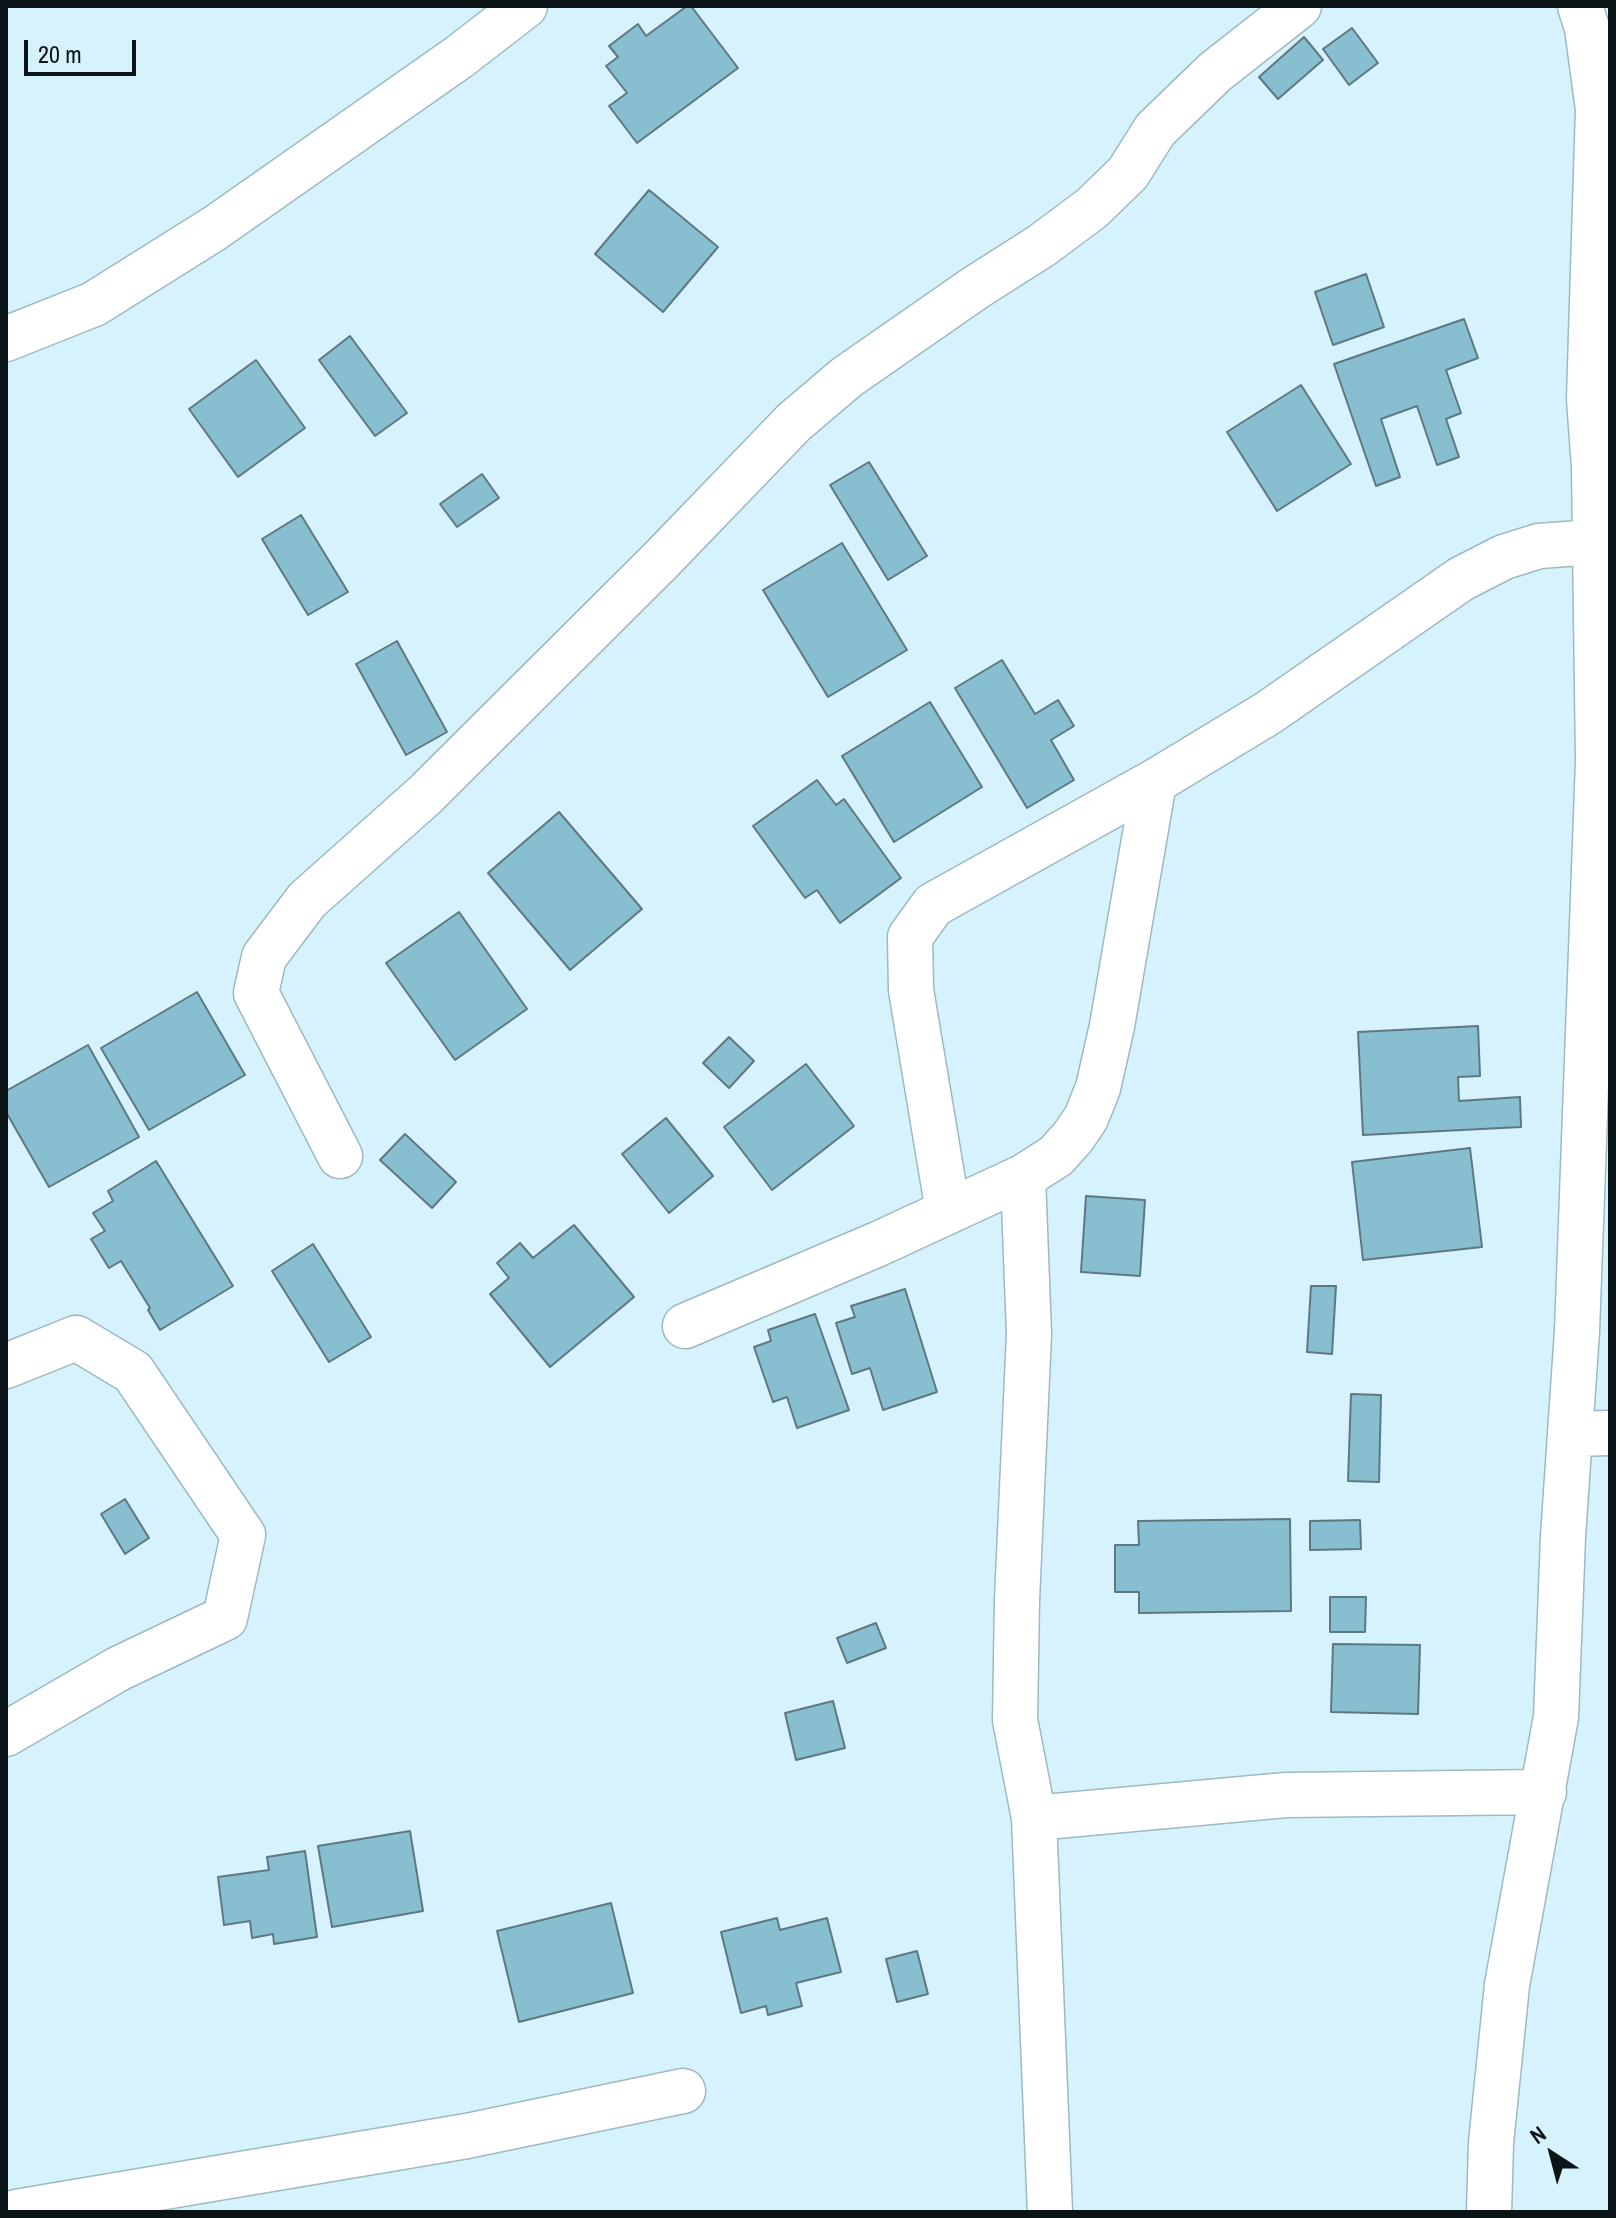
<!DOCTYPE html>
<style>
body{margin:0}
#map{position:relative;width:1616px;height:2218px;overflow:hidden;background:#d6f2fc;font-family:"Archivo Narrow",sans-serif}
canvas{display:block}
.frame{position:absolute;inset:0;border:8px solid #0b1518;pointer-events:none}
.north{position:absolute;left:1512px;top:2114px;width:80px;height:80px;-webkit-text-stroke:6px #d6f2fc;paint-order:stroke;rotate:324deg;font-size:22px;font-weight:700;line-height:32px;text-align:center;color:#0b1518}
.north::after{content:'';display:block;margin:auto;width:28px;height:36px;background:#0b1518;clip-path:polygon(50% 0,100% 100%,50% 72%,0 100%)}
.scale{position:absolute;left:24px;top:40px;width:112px;height:36px;box-sizing:border-box;border:4px solid #0b1518;border-top:0;padding-left:10px;font-size:24px;line-height:28px;white-space:nowrap;color:#0b1518;-webkit-text-stroke:6px #d6f2fc;paint-order:stroke}
</style>
<div id="map">
<canvas width="1616" height="2218"></canvas>
<div class="frame"></div>
<div class="north">N</div>
<div class="scale">20 m</div>
</div>
<script>
const ctx = document.querySelector('canvas').getContext('2d');
ctx.lineJoin = 'round';
function paint(path, color) { ctx.fillStyle = color; ctx.fill(path, 'evenodd'); }
function trace(path, color, width, dash) { ctx.strokeStyle = color; ctx.lineWidth = width; ctx.lineCap = dash ? 'butt' : 'round'; ctx.setLineDash(dash || []); ctx.stroke(path); }
const building = new Path2D(`
 M687,6H691L738,68L637,143L609,106L627,93L606,66L618,57L609,46L638,24L646,36Z
 M1352,28L1378,63L1349,85L1323,49Z
 M1304,37L1323,60L1278,99L1259,77Z
 M649,190L718,247L663,312L595,254Z
 M1366,274L1384,327L1333,345L1315,292Z
 M1464,319L1478,358L1446,370L1461,413L1446,419L1459,457L1437,465L1417,406L1381,419L1400,477L1376,486L1334,364Z
 M350,336L407,413L375,436L319,360Z
 M256,360L305,428L238,477L189,409Z
 M1301,385L1351,464L1277,511L1227,432Z
 M869,462L927,556L888,580L830,485Z
 M482,474L499,498L457,527L440,504Z
 M301,515L348,592L308,615L262,539Z
 M842,543L907,650L828,697L763,590Z
 M397,641L447,732L406,755L356,664Z
 M1002,660L1035,714L1058,700L1074,726L1051,740L1074,780L1027,808L955,688Z
 M930,702L982,787L894,842L842,756Z
 M817,780L836,805L844,799L901,878L840,923L817,890L805,898L753,826Z
 M559,812L642,909L570,970L488,873Z
 M459,912L527,1009L455,1060L386,963Z
 M197,992L245,1075L149,1130L101,1048Z
 M1478,1026L1480,1076L1458,1077L1459,1101L1520,1097L1521,1127L1363,1135L1358,1032Z
 M729,1037L754,1061L729,1088L703,1063Z
 M88,1045L139,1137L49,1187L6,1112V1091Z
 M806,1064L854,1126L772,1190L724,1127Z
 M666,1118L713,1176L669,1213L622,1154Z
 M405,1134L456,1182L432,1208L380,1160Z
 M1470,1148L1482,1247L1363,1260L1352,1162Z
 M156,1161L233,1286L160,1330L148,1310L150,1308L121,1261L109,1268L91,1239L105,1231L93,1213L113,1201L108,1191Z
 M1086,1196L1145,1200L1140,1276L1081,1272Z
 M574,1225L634,1297L550,1367L490,1294L509,1278L497,1263L520,1243L533,1258Z
 M313,1244L371,1337L329,1362L272,1271Z
 M1311,1286H1336L1332,1354L1307,1352Z
 M905,1289L937,1392L883,1410L870,1368L852,1374L836,1323L855,1317L851,1306Z
 M815,1314L849,1410L797,1428L787,1397L773,1402L754,1347L771,1341L768,1330Z
 M1351,1394L1381,1395L1379,1482L1348,1481Z
 M125,1499L149,1538L125,1554L101,1514Z
 M1290,1519L1291,1611L1139,1613V1592H1115V1545H1139L1138,1521Z
 M1360,1520L1361,1549L1310,1550V1521Z
 M1330,1597H1366L1365,1632H1330Z
 M876,1623L886,1648L847,1663L837,1638Z
 M1333,1644L1420,1645L1418,1714L1331,1712Z
 M833,1701L845,1748L796,1760L785,1713Z
 M410,1831L423,1911L332,1927L318,1846Z
 M305,1851L317,1937L274,1944L273,1934L252,1938L250,1921L224,1925L218,1877L269,1870L267,1857Z
 M611,1903L633,1993L519,2022L497,1931Z
 M777,1918L780,1930L827,1918L841,1972L796,1983L802,2006L768,2015L766,2006L741,2013L721,1932Z
 M917,1951L928,1994L897,2002L886,1959Z`);
paint(building, '#87bfd0');
trace(building, '#5e7880', 2);
const minor = new Path2D(`
 M6,339L94,304L215,228L459,57L525,6
 M340,1156L256,993L264,957L307,900L425,795L662,559L794,422L847,377L975,288L1041,246L1092,208L1128,173L1155,130L1215,72L1299,6
 M1023,1177L1029,1334L1017,1600L1015,1720L1034,1818L1050,2212
 M948,1211L911,990L910,937L933,905L1154,782L1268,713L1461,579L1504,557L1539,546L1594,542
 M685,1326L878,1244L1023,1177L1056,1156L1073,1137L1086,1118L1098,1088L1112,1026L1154,782
 M6,1366L76,1338L133,1372L243,1535L225,1618L118,1669L6,1734
 M1572,1434L1610,1433
 M1034,1818L1286,1795L1544,1792
 M16,2212L467,2136L683,2091
 M1489,2212L1491,2143L1507,1985L1556,1717L1563,1537L1577,1331L1598,761L1594,467L1589,399L1598,109L1587,28L1580,6`);
trace(minor, '#9eb9c2', 47);
trace(minor, '#fff', 44);
</script>
